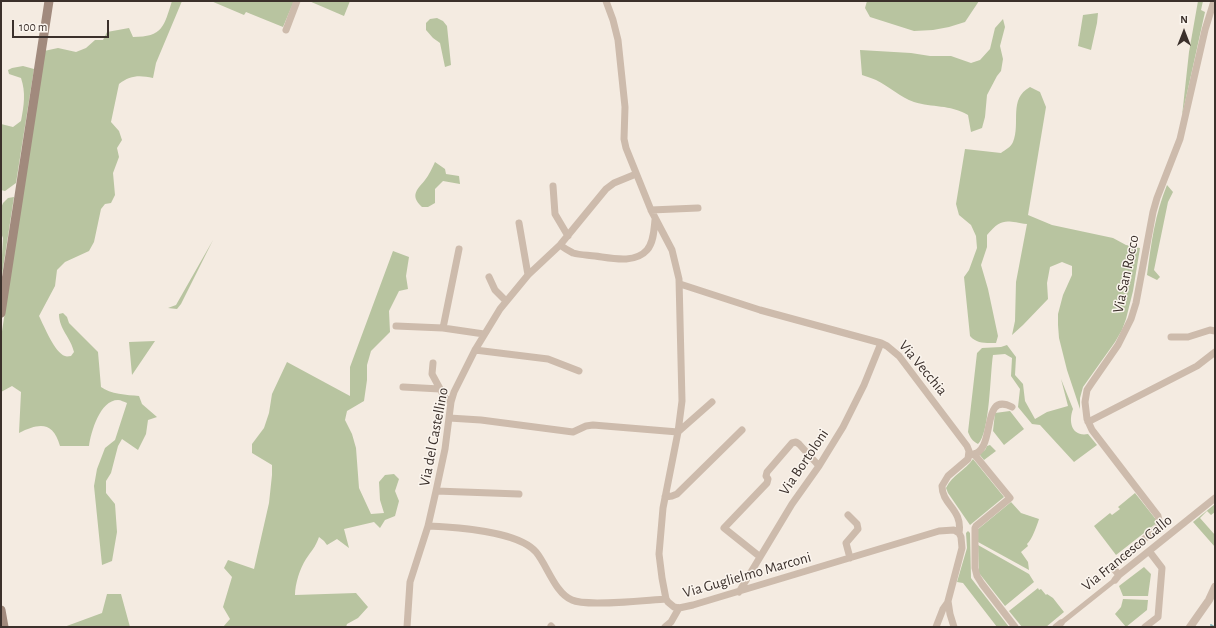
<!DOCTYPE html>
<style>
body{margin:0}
#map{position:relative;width:1216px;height:628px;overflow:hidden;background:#f4ebe1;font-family:"Alegreya Sans",sans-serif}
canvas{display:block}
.frame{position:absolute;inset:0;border:2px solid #3b302b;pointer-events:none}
.north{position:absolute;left:1164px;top:12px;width:40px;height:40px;-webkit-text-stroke:3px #fbf5ee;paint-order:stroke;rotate:0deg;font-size:11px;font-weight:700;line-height:16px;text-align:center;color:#3b302b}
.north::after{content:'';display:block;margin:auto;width:14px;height:18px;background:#3b302b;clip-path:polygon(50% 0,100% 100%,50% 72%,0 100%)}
.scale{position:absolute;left:12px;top:20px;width:97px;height:18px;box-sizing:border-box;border:2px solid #3b302b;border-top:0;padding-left:5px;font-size:12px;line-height:14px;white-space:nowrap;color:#3b302b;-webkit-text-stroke:3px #fbf5ee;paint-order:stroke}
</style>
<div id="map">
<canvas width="1216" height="628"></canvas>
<div class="frame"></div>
<div class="north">N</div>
<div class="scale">100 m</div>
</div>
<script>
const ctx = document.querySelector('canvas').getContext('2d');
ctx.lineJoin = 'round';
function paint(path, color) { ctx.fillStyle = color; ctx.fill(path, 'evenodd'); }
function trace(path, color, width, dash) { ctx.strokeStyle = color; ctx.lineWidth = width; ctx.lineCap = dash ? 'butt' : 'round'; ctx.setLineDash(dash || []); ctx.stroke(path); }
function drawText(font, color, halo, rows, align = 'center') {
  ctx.font = font + ' "Alegreya Sans",sans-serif'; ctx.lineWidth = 3; ctx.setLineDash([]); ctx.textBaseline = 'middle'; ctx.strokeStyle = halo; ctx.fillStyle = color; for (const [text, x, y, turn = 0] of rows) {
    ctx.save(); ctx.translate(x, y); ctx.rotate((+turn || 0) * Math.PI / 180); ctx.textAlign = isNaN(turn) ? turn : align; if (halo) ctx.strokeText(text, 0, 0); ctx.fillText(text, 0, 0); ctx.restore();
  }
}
paint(new Path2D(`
 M172,1H182L156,63L153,78C140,75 130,75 119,84L111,122L119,131L122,140L117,148L119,157L113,173L115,195L111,203L105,204L101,209L94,242L89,251L65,262L57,270L55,286L39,316C44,326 55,353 65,356C67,357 69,356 71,356L74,352C71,338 59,329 59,314L63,313L67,317L69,323L98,352L101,387C110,394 127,395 139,396L142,404L157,417L148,420L146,434L138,450L122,439L118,446L111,473L106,481V493L115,504L117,532L112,561L102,565L94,486L97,469L105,448L115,440L127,403C124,402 121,400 118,400C100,400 91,432 89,446H60C53,421 39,423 19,433L21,392L12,386L1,392V338L44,51L58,48L76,52L86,48L95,40H103L107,32L129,28L133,37C163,37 164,26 172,1Z
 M211,1H294L283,27L246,12L244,15Z
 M309,1H350L344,16Z
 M867,1H979L965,22L949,27L933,30L914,31L870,17L865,8Z
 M1198,1H1203L1201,10L1205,12L1182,116L1189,52Z
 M1098,13L1097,23L1091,50L1078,46L1083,15Z
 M437,18L443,21L447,26L451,65L445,67L440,43L433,38L426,30V23L430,19Z
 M1003,19L1005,27L1000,46L1003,59L1001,71L997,76L987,95L985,117L982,128L971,132L968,115C949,104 933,108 914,102C900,97 890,87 876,80C872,78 867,77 862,75L860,50L911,53L930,56H951L971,63L980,60L990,49L995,28Z
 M23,66L34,69L16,183L5,191L1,190V124L13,127L21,121C24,105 26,93 21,78L9,74L8,70L12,68Z
 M1030,87L1040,92L1046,107L1028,215L1052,225L1113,238L1126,245L1140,248L1133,291L1126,319L1122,330L1115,342L1083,387L1080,398V409L1067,370L1059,338L1058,325V314L1063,295L1072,275V266L1062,262L1050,267L1047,283L1048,299L1023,325L1012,335L1015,321L1016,282L1027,224C1006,221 1002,217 987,235V247L981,265L988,289L998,336L996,343C986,343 977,344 970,336L964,277L969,270L977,248L976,236L971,225L959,215L956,204L965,149L1001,153C1005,150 1011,147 1013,142C1021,123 1008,99 1030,87Z
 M435,162L445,169L446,174L459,176L460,184L443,181L435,189V203L428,207H422C409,195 418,189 425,180C429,175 432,168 435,162Z
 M1167,185L1173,192L1168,202L1154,270L1160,277L1157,280L1147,275C1151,244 1155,214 1167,185Z
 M14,197L2,275L1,272L3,238L1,233V208L3,203L8,198Z
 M213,240L181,304L177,309L168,308L176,305Z
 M393,251L409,257L406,276L408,289L399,291L389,311L390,332L371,351L367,365V380L364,401L347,411L345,420L352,434L356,448L359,488L371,514L384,513L380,500L379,482L385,475L394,474L399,479L395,491L399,501L395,516L385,520L380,528L374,522L344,529L349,548L337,539L327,545L324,541L319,537C315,548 312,550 306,559C300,568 295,584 295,595L356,593L368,607L358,618L347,624L346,627H223L230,619L223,607L232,577L224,568L228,560L254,569L269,503L272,475V465L252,453V444L264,428L269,413L272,394L287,362L350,396V367Z
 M155,341L132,375L129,342Z
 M1007,345L1016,357L1015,375L1023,384L1025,401L1035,419L1047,412L1068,406L1061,379L1073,409C1068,422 1072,437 1088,434L1097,445L1074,462L1040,425L1032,424L1018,407L1020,389L1011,376L1012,358L1005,354L993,355C990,373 990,433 978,444C972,441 970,437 968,432L977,353L982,348L1001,347Z
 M1010,411L1024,429L1004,445L993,431L995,413Z
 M990,445L996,451L984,460L979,454L985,450L987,446Z
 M973,459L1004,497L970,525L948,493L946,488C952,475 966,470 973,459Z
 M1135,493L1158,522L1116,555L1094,526L1110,513L1112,515L1120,509L1118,507Z
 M1011,502L1021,513L1039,519C1037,525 1032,540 1027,544L1028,546L1021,552L1028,562L1029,570L978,542L977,530Z
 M1215,504V512L1211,515L1207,511L1200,518L1215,535V547L1193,522Z
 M968,531L970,533L971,578L1009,627H997L963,583L957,582L967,548L966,533Z
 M978,545L1029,574L1034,582L1005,606L979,573Z
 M1144,567L1151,574L1148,596H1123L1119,586Z
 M1038,588L1039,590L1041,589L1046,595L1047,594L1053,598L1064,612L1046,627H1022L1009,611Z
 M107,594H121L130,627H64L102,613Z
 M1123,599L1148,600L1147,610L1126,627L1115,614L1121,607Z`), '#b8c4a0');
trace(new Path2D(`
 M1211,625L1214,627`), '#7fb0b2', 2);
trace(new Path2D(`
 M1061,623L1115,580`), '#cdbbac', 5);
trace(new Path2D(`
 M606,1L613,20L618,40L625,107L624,139L626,148L651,210L672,250L679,279L682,401L678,432L663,508L659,554L662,578L666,599L668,602L674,607L679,608L693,605L939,531L954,530L959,533L961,537L962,548L948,601L950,614L954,627
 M286,30L297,1
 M553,186L555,214L568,236
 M651,210L698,208
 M519,223L528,275
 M560,245C564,248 569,251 573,253C580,255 588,255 595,256C611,258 635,264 647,250C654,242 654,229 655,220
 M489,277L495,290L506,301
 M680,284L760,310L881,343L887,346L899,356L967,446L969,451L968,459L948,476L942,486C942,505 963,509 959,533
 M396,326L443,328L484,334
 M443,328L459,249
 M1171,337H1188L1210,330L1215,331
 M475,350L548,359L579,371
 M433,363L432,374L445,398L451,402
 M403,387L440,389
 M449,418L481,420L573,432L586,426L593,425L678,432L712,402
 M1088,422L1197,366L1215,352
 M974,454L1010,498L976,526L975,528V568L977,576L982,584L1015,627
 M971,455C998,452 979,390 1012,407
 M436,491L519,494
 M665,497L672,496L677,494L742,430
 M848,515L857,524L858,529L846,543L850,558
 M428,526C454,527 518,531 536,552C547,565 555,593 572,600C586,607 647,600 666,599
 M759,556L724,528L767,483L768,479L766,476L767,472L792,443L796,442L799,444L819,466
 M1119,575L1114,569L1115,565L1158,527L1160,524L1158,516L1092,430L1087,419L1085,402L1087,390L1091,384L1118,345L1131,319L1136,303L1153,212L1157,198L1180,139L1205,30L1214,1
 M1115,580L1119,575L1149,551L1215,498
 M739,592L792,504L819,466L843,427L864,385L881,343
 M551,626L552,627
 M407,627L410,582L428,526L436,491L445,449L451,402L454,392L475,350L500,309L528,275L560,245L606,189L614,183L636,174
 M665,627L671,622L679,608
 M936,627L943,609L948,602
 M1056,627L1061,623
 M1145,627L1158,617L1162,568L1149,551`), '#cdbbac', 7);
trace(new Path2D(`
 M1190,627L1209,600L1215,587`), '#cdbbac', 8);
trace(new Path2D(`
 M1,313L49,1
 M1,610L4,627`), '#a18a7d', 9);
drawText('15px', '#3b302b', '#fbf5ee', [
 ["Via San Rocco",1126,274,-78],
 ["Via Vecchia",923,368,50],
 ["Via del Castellino",434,437,-79],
 ["Via Bortoloni",804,462,-56],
 ["Via Francesco Gallo",1127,553,-39],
 ["Via Guglielmo Marconi",747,575,-16]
]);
</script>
